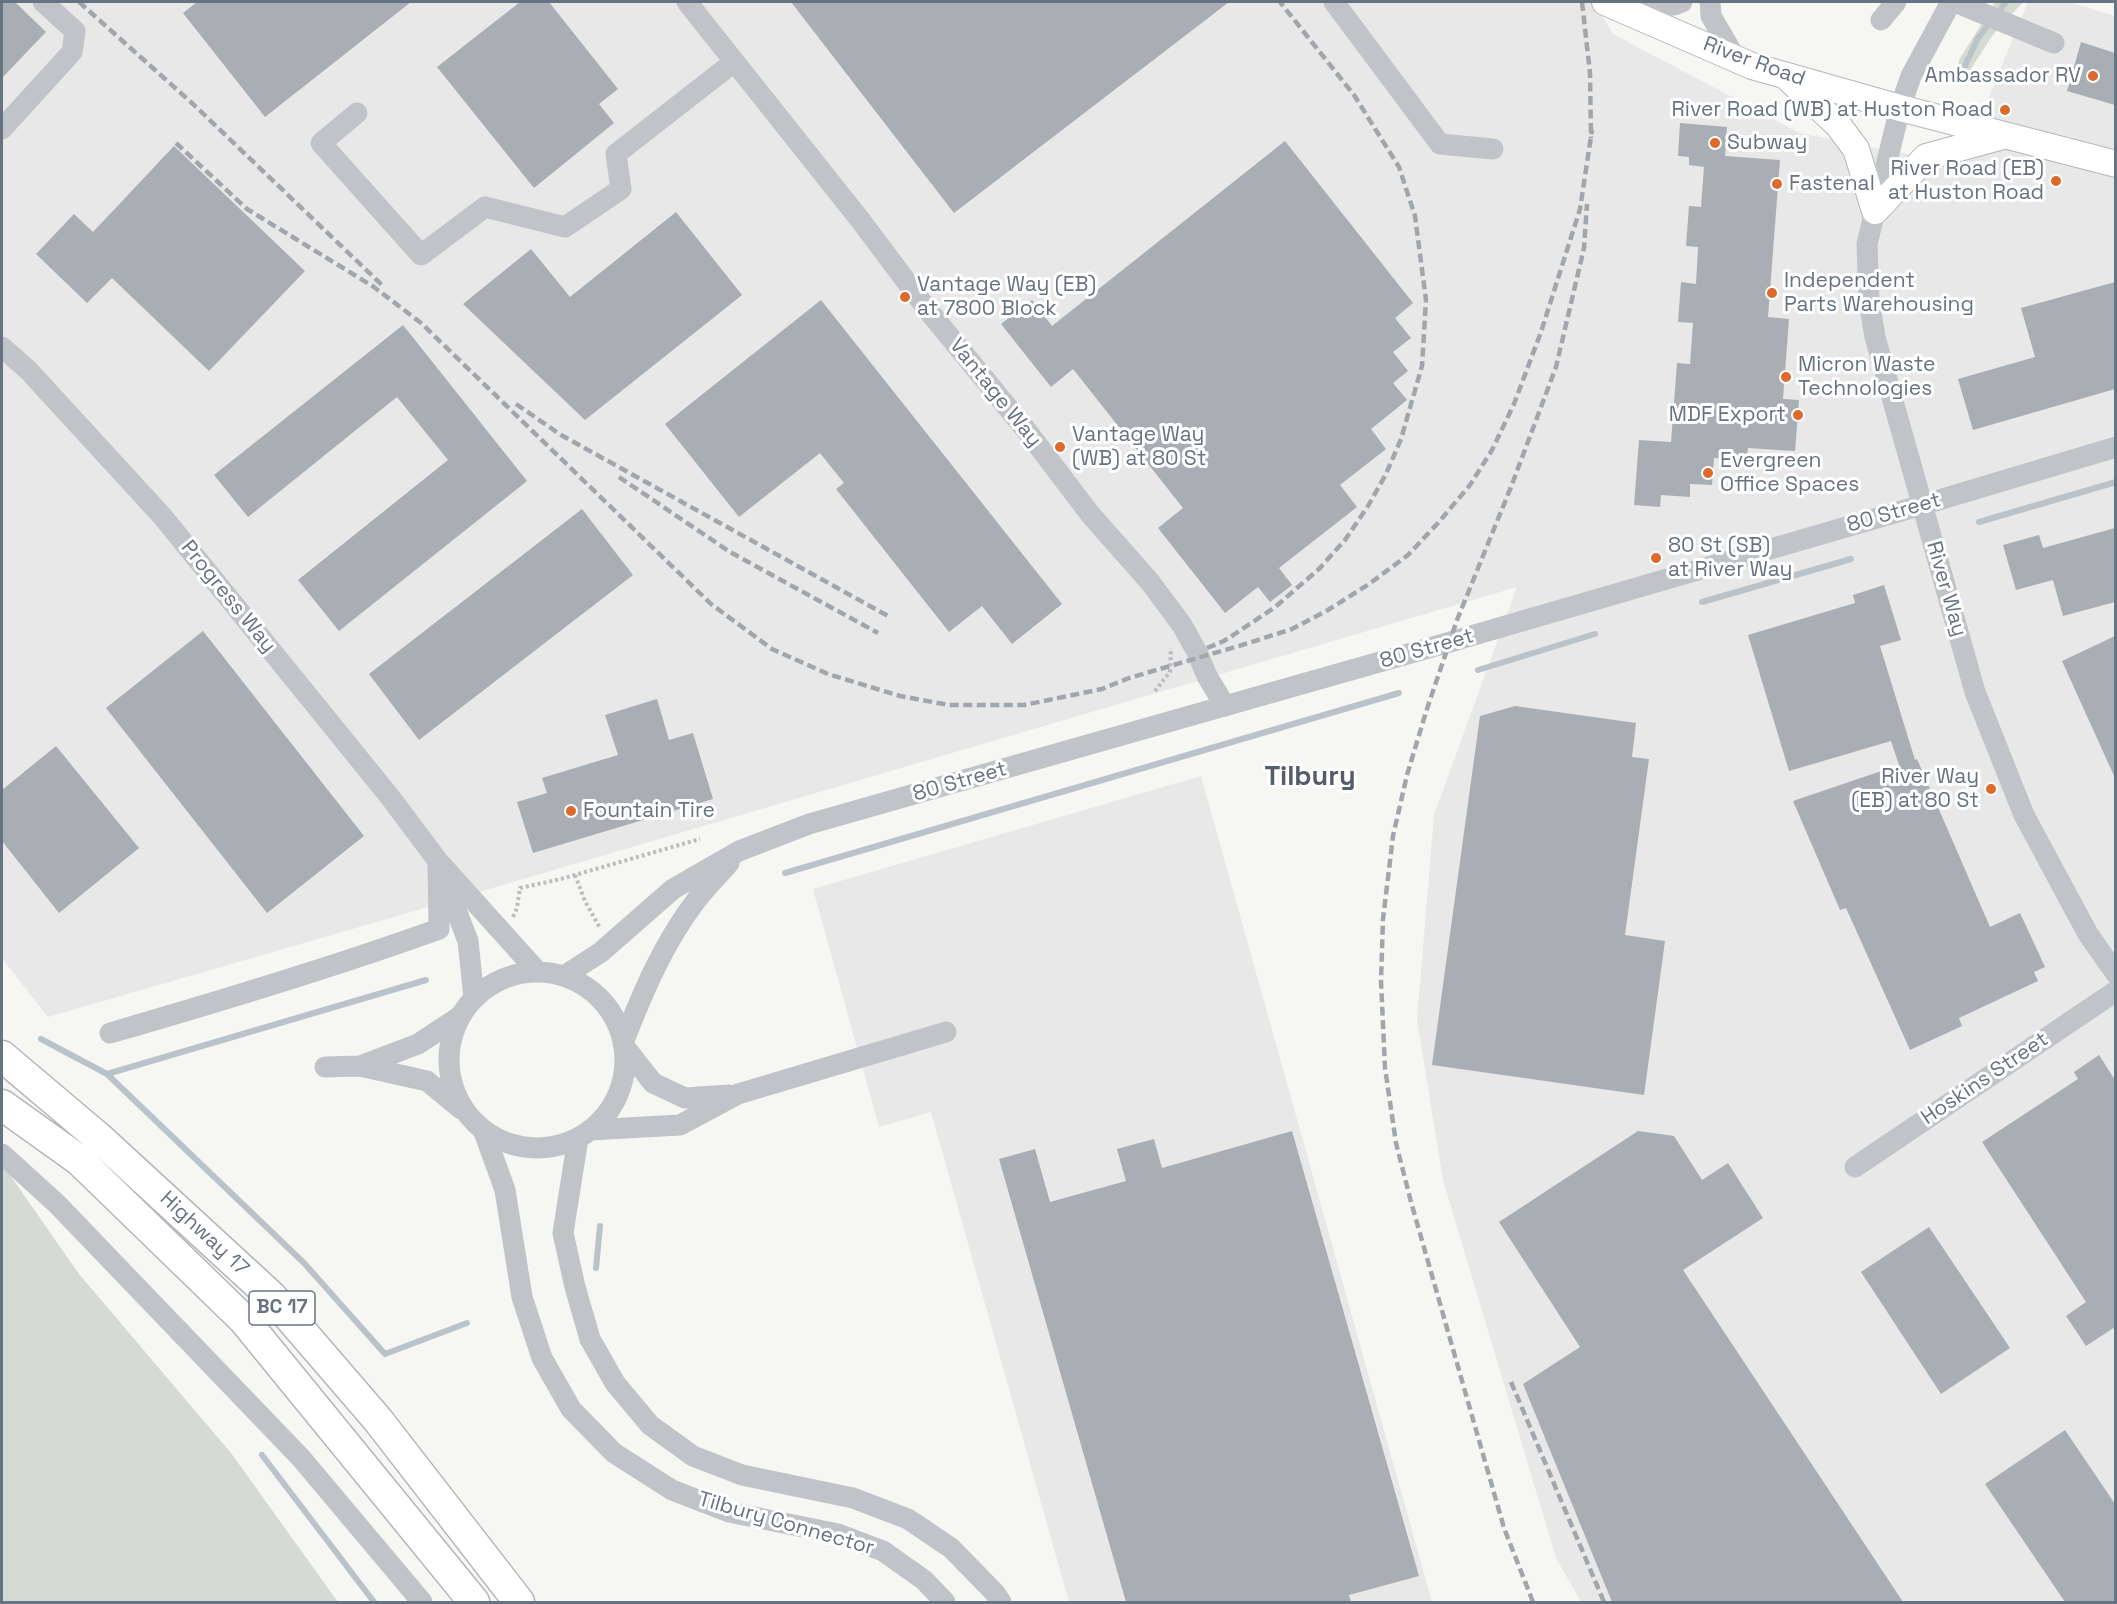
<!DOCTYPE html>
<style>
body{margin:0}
#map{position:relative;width:2117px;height:1604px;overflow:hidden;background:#f6f7f3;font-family:"Space Grotesk",sans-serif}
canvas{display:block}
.frame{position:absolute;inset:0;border:3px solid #677383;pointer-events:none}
</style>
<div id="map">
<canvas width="2117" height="1604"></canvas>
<div class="frame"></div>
</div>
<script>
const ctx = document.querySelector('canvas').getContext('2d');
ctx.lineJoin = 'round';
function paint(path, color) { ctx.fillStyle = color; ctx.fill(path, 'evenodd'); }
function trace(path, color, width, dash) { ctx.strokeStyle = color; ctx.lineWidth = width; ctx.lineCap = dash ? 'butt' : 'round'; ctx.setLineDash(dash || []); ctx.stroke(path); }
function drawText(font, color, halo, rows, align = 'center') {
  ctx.font = font + ' "Space Grotesk",sans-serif'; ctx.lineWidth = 6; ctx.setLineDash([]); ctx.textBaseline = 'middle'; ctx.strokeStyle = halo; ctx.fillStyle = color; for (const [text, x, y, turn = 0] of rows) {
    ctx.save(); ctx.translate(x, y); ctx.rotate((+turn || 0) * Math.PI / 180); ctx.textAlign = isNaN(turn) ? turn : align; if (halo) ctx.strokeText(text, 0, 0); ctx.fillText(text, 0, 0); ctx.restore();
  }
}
paint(new Path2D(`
 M2,2H1594L1613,34L1800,133L1961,165L2028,2H2069L2115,16V1602H1581L1556,1558L1443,1180L1417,1020L1434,815L1517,587L387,919L48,1017L4,961L2,963Z
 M1201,776L1432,1602H1069L931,1112L879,1127L813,889Z`), '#e7e8e7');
paint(new Path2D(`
 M1995,2H2023L1992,36L1969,72L1960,73L1958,69L1959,60Z
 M2,1168L10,1175L79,1274L231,1453L338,1602H2Z`), '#d5dbd3');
trace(new Path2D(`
 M1964,68L1978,38L2006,2
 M1979,522L2116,482
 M1702,602L1851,559
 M1478,670L1595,634
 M785,873L1399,693
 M41,1039L107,1074L426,980
 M107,1074L304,1263L385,1354L467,1323
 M596,1268L600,1226
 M262,1455L374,1602`), '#bac3c9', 6);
paint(new Path2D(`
 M2,2H15L46,32L2,78Z
 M197,2H411L265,117L183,13Z
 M520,2H549L618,89L599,104L614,123L534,188L437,67Z
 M791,2H1229L954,213Z
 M2081,42L2115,53V105L2067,91Z
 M1680,123L1727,127L1725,156L1780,160L1768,317L1789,319L1783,399L1799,400L1795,451L1748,448L1747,460L1714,458L1712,485L1690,484V497L1661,495L1660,507L1634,505L1639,440L1671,442L1677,363L1690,364L1693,323L1678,322L1681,282L1696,284L1698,247L1686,246L1689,206L1701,207L1704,167L1689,165V157L1678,156Z
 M1285,141L1413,303L1395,318L1411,338L1393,352L1408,371L1393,383L1407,400L1371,429L1386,449L1340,485L1357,507L1279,568L1292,585L1270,602L1258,587L1225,613L1158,528L1183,508L1073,369L1051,387L1001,324L1032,300L1052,326Z
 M174,146L305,271L209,371L112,278L87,303L36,254L74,214L93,232Z
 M676,212L742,295L585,420L463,304L531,249L570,297Z
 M2115,282V389L1973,430L1958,379L2035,357L2021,308Z
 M821,300L1062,604L1012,644L982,606L949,632L836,489L844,483L820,453L739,517L665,424Z
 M403,325L527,481L339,631L298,580L448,460L397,397L248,517L214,475Z
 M582,509L633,575L419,740L369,674Z
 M2115,528V602L2063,616L2053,580L2016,590L2003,545L2039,535L2043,548Z
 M1884,585L1901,640L1880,646L1915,760L1917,759L1990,927L2020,913L2045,967L2034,972L2038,981L1959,1018L1962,1026L1910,1050L1846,908L1840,910L1793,801L1899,765L1891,741L1789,771L1748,635L1855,603L1853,595Z
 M203,631L364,836L267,913L106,708Z
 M2115,636V778L2062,661Z
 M657,699L669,740L693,733L713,799L533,853L517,802L547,793L542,778L618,755L605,715Z
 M1515,706L1636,723L1632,757L1649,759L1625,935L1665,941L1644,1095L1432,1065L1480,716Z
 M56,746L139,848L59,913L2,841V790Z
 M2099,1055L2115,1080V1327L2086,1346L2066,1316L2086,1302L1982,1142L2078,1079L2074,1072Z
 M1292,1131L1419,1576L1349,1595L1351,1602H1126L999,1159L1035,1149L1050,1202L1126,1181L1117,1149L1154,1139L1162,1168Z
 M1638,1131L1674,1136L1702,1180L1728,1163L1763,1218L1683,1270L1903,1602H1612L1523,1384L1580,1347L1499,1222Z
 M1929,1227L2010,1348L1941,1394L1861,1272Z
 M2065,1430L2115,1504V1602H2065L1985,1484Z`), '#a9aeb5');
const major = new Path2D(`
 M1605,2L1752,66L1900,108L2116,164
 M1788,78L1838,125L1856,149L1875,211L1926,157L2003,136`);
const highway = new Path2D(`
 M2,1056L99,1138L272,1297L378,1420L519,1602
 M2,1105L79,1160L244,1320L474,1602`);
trace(major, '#b3b7bb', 28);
trace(highway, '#b3b6ba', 33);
trace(new Path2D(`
 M1155,691L1170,672L1171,648
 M575,875L585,901L600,928
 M513,917L517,908L520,888L561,879L700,839`), '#babcbf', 4, [3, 3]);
trace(new Path2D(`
 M687,2L861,221L927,309L1027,431L1090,514L1150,582L1182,625L1197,652L1207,676L1225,706
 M1334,2L1440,144L1493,149
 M1710,2L1711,16L1736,59
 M1951,2L1911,76L1900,108L1867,244L1869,300L1875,337L1975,692L2024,815L2088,934L2116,974
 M1955,2L2054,43
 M1630,12L1674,5L1682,2
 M1881,20L1896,2
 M357,113L321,143L421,255L485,207L565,227L621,189L616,154L734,62
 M2,129L72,52L75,31L43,2
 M2,347L29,371L163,517L390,797L438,861L537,971
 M443,876L468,941L474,998
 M449 1060a88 88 0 1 1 176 0a88 88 0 1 1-176 0Z
 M564,976L601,952L673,889L739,851L809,824L1450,642L1922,505L2116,447
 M110,1033C221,1001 331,968 439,929L438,861
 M623,1043C642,994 663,944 695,902C705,888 718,876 729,863
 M624,1046L653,1083L685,1098L729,1095
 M360,1066L418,1044L459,1017
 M325,1067L360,1066L427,1081L461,1109
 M590,1130L680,1125L738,1094L946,1032
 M484,1132L505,1190L522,1297L542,1358L571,1409L614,1453L672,1490L729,1512L838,1534L883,1551L924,1580L945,1602
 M578,1138L563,1233L575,1287L590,1339L615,1383L650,1425L693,1456L742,1475L853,1498L908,1519L951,1548L995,1593L1001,1602
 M2,1154L57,1204L301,1458L422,1602
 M1855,1167L2116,991`), '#c0c3c7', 21);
trace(major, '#fff', 26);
trace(highway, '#fff', 30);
trace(new Path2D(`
 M79,2L193,104L384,287
 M1582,2L1590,73L1591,138
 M176,143L247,209L374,287L421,323L711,604L772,649L828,674L900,696L949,705H1024L1102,689L1129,678L1242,645L1292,629L1328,610L1369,584L1408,555L1438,523L1470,485L1492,450L1514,404L1541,332L1580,209L1592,130
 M516,404L561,435L888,616
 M619,477L730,552L878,633
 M1207,648L1224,641L1274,608L1319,569L1345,540L1368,506L1386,474L1401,439L1422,366L1426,300L1415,216L1399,167L1354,95L1280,2
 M1511,1382L1604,1602
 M1533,1602L1504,1528L1411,1202L1396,1143L1385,1068L1381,981L1383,919L1393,836L1407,775L1426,712L1457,620L1511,487L1556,367L1584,248L1587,204`), '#a1a6ac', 4.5, [9, 4.5]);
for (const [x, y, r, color] of [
 [2093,76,6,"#dd692d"],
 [2005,110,6,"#dd692d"],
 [1715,143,6,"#dd692d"],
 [2056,181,6,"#dd692d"],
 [1777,184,6,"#dd692d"],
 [1772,293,6,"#dd692d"],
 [905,297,6,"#dd692d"],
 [1786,377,6,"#dd692d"],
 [1798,415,6,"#dd692d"],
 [1060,447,6,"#dd692d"],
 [1708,473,6,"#dd692d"],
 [1656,558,6,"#dd692d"],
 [1991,789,6,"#dd692d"],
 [571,811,6,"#dd692d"]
]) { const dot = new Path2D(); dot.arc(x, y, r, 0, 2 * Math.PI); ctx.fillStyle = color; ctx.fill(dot); trace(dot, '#fff', 2); }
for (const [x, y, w] of [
 [282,1308,66]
]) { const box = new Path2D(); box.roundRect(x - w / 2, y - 17, w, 34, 4.5); ctx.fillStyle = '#fff'; ctx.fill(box); trace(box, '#677383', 1.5); }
drawText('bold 20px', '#677383', null, [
 ["BC 17",282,1308]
]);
drawText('21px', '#677383', '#fff', [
 ["River Road",1754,62,20],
 ["Vantage Way",995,393,51],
 ["80 Street",1894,513,-16],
 ["River Way",1946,589,74],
 ["Progress Way",228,597,51],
 ["80 Street",1427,649,-16],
 ["80 Street",960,782,-16],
 ["Hoskins Street",1985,1079,-34],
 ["Highway 17",204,1234,43],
 ["Tilbury Connector",786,1524,16]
]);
drawText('21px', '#677383', '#fff', [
 ["Ambassador RV",2081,76,"right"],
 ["River Road (WB) at Huston Road",1993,110,"right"],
 ["Subway",1727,143],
 ["River Road (EB)",2044,169,"right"],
 ["at Huston Road",2044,193,"right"],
 ["Fastenal",1789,184],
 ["Independent",1784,281],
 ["Parts Warehousing",1784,305],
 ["Vantage Way (EB)",917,285],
 ["at 7800 Block",917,309],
 ["Micron Waste",1798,365],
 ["Technologies",1798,389],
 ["MDF Export",1786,415,"right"],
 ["Vantage Way",1072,435],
 ["(WB) at 80 St",1072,459],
 ["Evergreen",1720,461],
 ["Office Spaces",1720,485],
 ["80 St (SB)",1668,546],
 ["at River Way",1668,570],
 ["River Way",1979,777,"right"],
 ["(EB) at 80 St",1979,801,"right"],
 ["Fountain Tire",583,811]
], 'left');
drawText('bold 27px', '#545d69', '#fff', [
 ["Tilbury",1310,778]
]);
</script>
